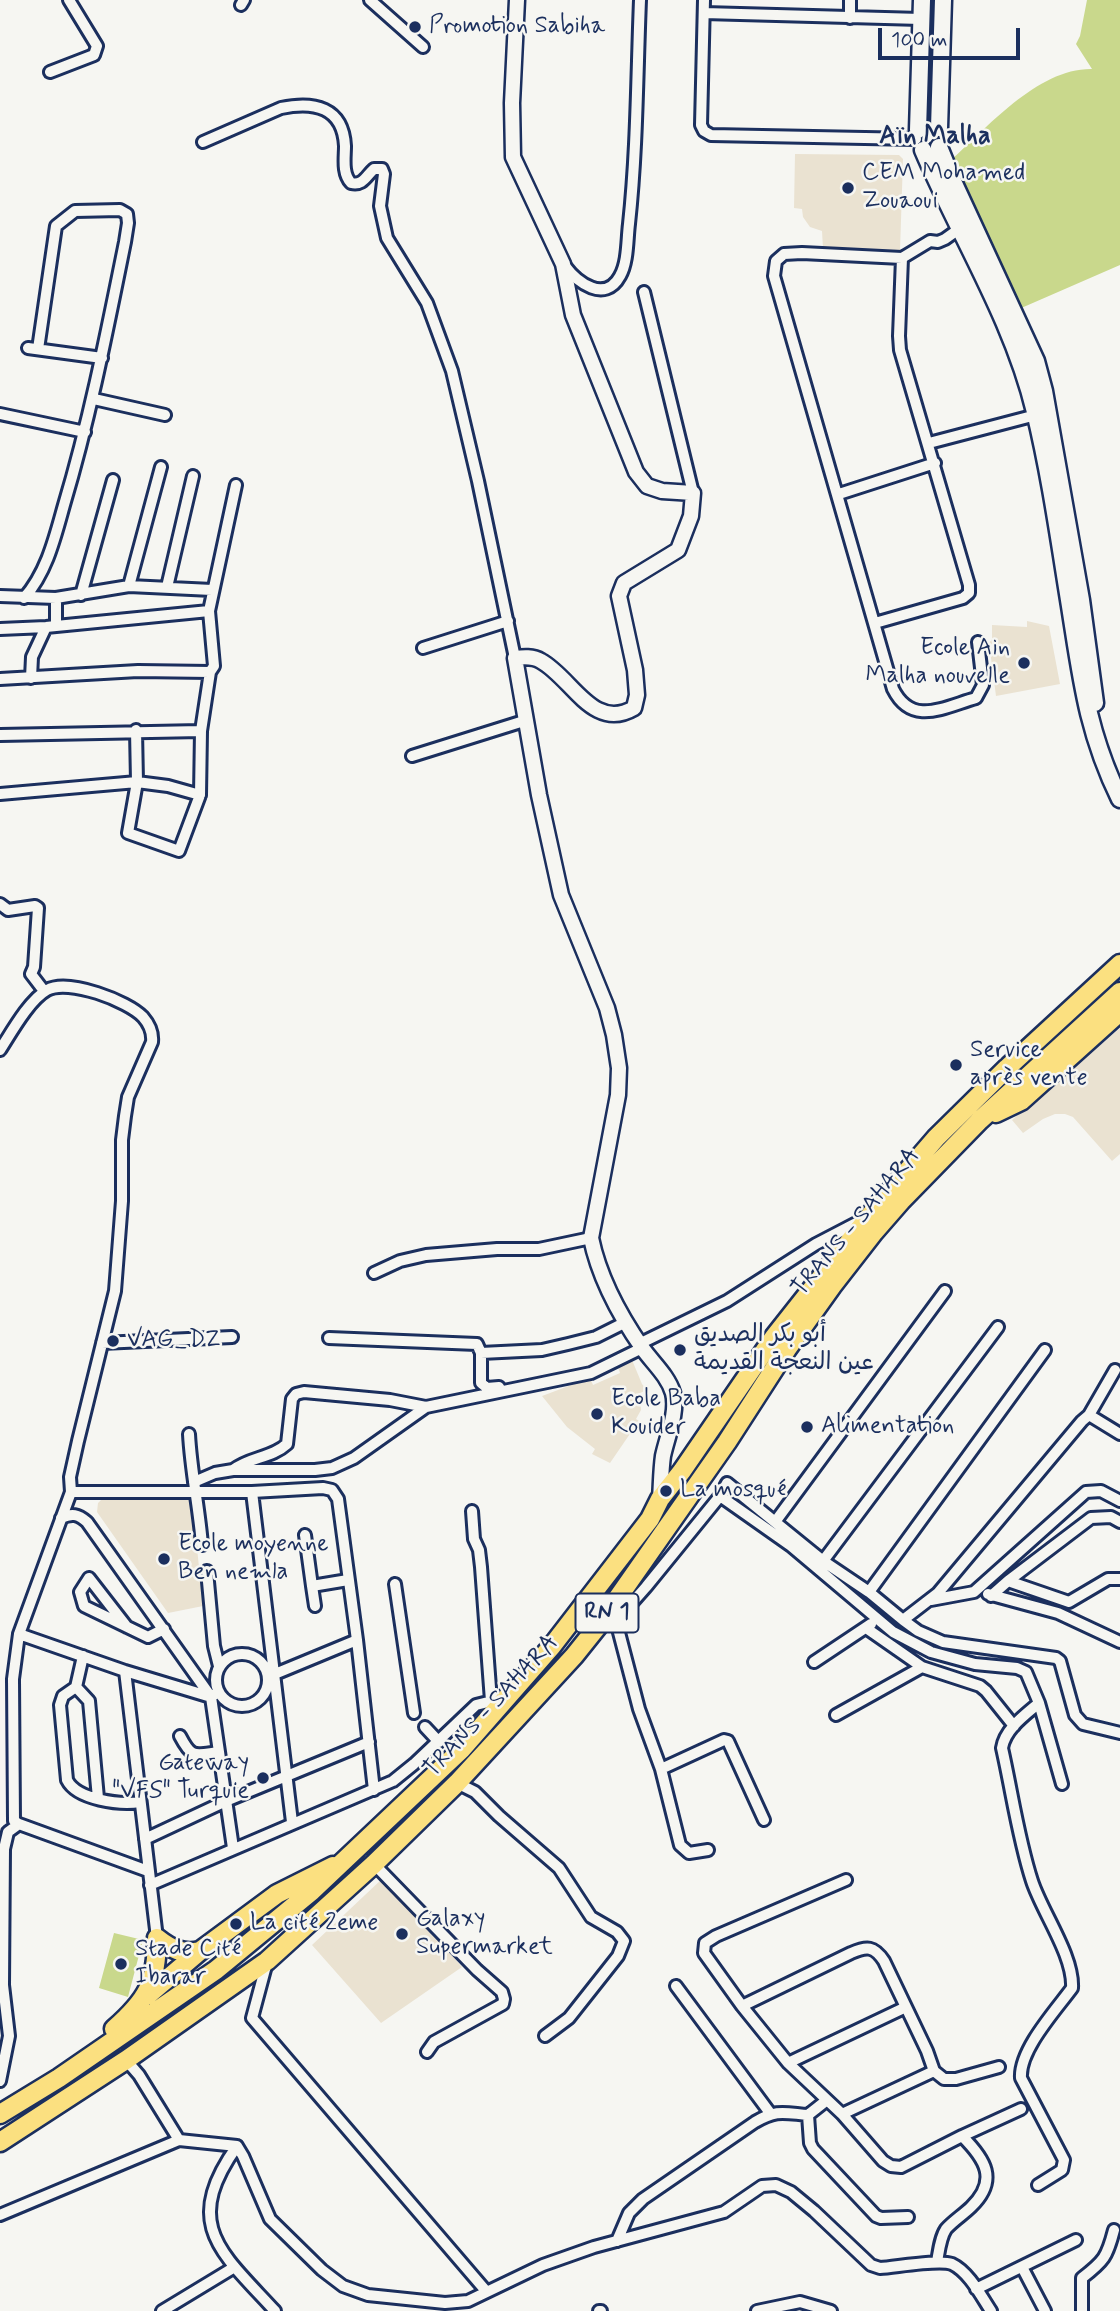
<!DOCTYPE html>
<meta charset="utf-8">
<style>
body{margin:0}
#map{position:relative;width:1120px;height:2311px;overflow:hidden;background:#f6f6f2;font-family:Mynerve,sans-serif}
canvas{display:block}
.scale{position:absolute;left:878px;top:28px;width:142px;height:32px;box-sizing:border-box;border:4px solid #1b2f5e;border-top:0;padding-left:9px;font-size:21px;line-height:24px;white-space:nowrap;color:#1b2f5e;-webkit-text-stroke:5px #f6f6f2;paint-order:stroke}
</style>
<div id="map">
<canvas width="1120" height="2311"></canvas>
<div class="scale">100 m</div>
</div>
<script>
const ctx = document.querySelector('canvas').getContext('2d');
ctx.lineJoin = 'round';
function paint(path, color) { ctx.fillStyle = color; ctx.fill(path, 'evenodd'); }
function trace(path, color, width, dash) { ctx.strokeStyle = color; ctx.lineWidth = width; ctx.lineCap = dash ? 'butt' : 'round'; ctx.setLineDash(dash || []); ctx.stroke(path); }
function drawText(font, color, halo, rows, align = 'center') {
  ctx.font = font + ' Mynerve,"Playpen Sans Arabic",sans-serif'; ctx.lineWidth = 5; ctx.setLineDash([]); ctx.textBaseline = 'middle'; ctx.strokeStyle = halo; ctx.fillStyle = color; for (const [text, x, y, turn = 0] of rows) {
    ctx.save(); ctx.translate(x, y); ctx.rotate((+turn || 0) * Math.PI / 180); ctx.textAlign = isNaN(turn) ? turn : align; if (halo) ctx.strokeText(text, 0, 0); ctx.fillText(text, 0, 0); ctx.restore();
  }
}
paint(new Path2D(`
 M795,154L899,155L903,159L900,251L823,249L822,231L810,227L803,217L802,209L794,208Z
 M1027,621L1049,626L1060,684L996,696L989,643L992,639V625L1027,627Z
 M1120,1028V1154L1112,1161L1073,1117L1065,1114H1055L1043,1119L1023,1133L1012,1120Z
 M632,1360L642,1384L647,1390L640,1393L641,1410L636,1419L642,1423L639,1427L636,1425L610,1463L592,1454L595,1449L567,1427L542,1396L590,1378L593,1385L620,1373L618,1367Z
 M103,1498L192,1499L203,1606L168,1613L97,1512L98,1503Z
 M383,1878L462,1967L381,2023L312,1945Z`), '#eae2d1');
paint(new Path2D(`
 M1087,0H1120V265L1019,309L949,162C987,128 1038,68 1092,69L1076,44L1080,36Z
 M114,1933L143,1940L128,1997L99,1988Z`), '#c9d88c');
const minor = new Path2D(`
 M370,0L423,47
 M704,0L701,125L704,131L711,135L916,139
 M241,5L244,0
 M704,13L921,19
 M850,18V0
 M50,72L94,55L97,46L69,0
 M203,142L281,108C314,101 343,107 345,146C345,158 342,173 351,183C363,186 366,176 374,169H382L384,174L380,206L387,238L427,303L452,371L478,481L515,658
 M959,229L945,239L938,242L930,241L902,258L802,253L784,254L776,261L774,276L893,689C912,727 944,707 976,698L983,685L978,642
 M565,266C577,282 605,304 620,276C628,262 627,240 629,224C637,150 637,74 640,0
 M644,292L693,493
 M28,348L102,358
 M94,399L165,415
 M0,414L85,432
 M929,443L1036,415
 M839,494L935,463
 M129,586L212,590
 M167,587L193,476
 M81,595L113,480
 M0,596L56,598L129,586L161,467
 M24,598C47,572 55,537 64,505C90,418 107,331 125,242L128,223L127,214L120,210L75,211L56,226L38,349
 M56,598V625
 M875,623L963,598L969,593V585L900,350L899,336L902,258
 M0,629L46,627L209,611
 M423,648L508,621
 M31,678L32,657L46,627
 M0,679L138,671L210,672
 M0,735L201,731
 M412,756L527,720
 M0,794L137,782L168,786L200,795L179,851L128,833L137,782L136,730
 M200,795L201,731L210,672L214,666L209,611L236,485
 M0,904L8,910L35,906L38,908L34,967L31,974L44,991
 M0,1050C11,1033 29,1000 47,990C68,978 128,1001 143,1017C150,1025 153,1032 152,1042L128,1097L125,1116L122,1140V1201L115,1291L78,1441L70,1477L71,1492L19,1634L13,1679L14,1821L19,1824L148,1871
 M374,1273L400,1261L426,1255L497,1249H539L591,1238
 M329,1338L477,1344L481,1353L542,1350L568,1344L596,1337L626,1322
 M102,1343L232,1337
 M639,1344L727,1301L816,1244L864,1219
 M481,1353V1383L487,1388L499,1387
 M1089,1415L1120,1434
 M189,1434C191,1472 199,1507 202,1545
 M233,1470C249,1457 272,1458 287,1444L292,1399L296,1394L304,1392L390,1400L426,1407
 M194,1482L215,1473L233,1470H315L332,1468L354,1458L426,1407L591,1373L642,1348
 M71,1492H252L323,1488L332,1490L338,1499L357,1640
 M252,1492L292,1822
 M720,1496L791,1546L893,1632L931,1652L975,1664L1017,1668L1026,1672L1039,1703L1062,1784
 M472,1511L474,1539L479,1550L481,1567L491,1701
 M61,1518C72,1513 78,1514 87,1522L211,1697L233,1848
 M775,1522L945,1291
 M305,1535L312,1586
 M823,1561L998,1327
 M207,1571L214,1646L219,1666
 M1008,1581L1069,1602L1108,1579H1120
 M395,1584L414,1713
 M869,1592L1045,1350
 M988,1594L1058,1613L1120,1642
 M991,1596L1008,1581L1091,1518L1111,1517L1120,1522
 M931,1600L974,1592L1086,1492L1101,1491L1120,1501
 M315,1606L312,1586L348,1580
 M903,1620L918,1631L943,1642L1056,1658L1060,1661L1075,1715L1083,1724L1120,1733
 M616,1621L639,1709L661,1769L680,1845L689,1853L708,1850
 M601,1625L616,1621L646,1587L720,1496L727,1483L823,1561L869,1592L903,1620L938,1593L1082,1421L1089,1415L1115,1370
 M127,1627L89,1578L80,1592L84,1606L148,1637L164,1629
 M19,1634L125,1671L211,1697L218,1692
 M216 1680a26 26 0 1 1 52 0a26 26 0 1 1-52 0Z
 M83,1656L76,1687L63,1696L60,1705L67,1780C77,1800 120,1805 140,1802
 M814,1662L871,1624
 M922,1667L980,1686L986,1691L1014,1726
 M125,1671L157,1938
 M270,1676L357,1640L374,1790
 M76,1687L89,1701L98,1798
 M836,1715L922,1667L866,1628
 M425,1727L439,1742
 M180,1736C192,1759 194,1755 219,1752
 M661,1769L724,1740L728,1741L764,1820
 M457,1783L475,1792L499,1816L559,1868L591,1917L617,1932L624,1941L618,1956L569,2018L545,2036
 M145,1839L226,1801L369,1742
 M374,1864L477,1970L502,1992L504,1999L503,2004L434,2042L427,2052
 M846,1880L716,1936L705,1943L704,1953L742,2006L788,2063L842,2114L883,2161L891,2166L901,2167L962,2136C985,2159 999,2180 971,2207C964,2214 953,2221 946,2229C940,2238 939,2251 937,2262
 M150,1885L393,1781L414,1764L476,1705L504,1698
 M267,1962L252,2018L486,2291
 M676,1986L770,2113
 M742,2006L851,1953C867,1946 874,1946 884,1961L927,2051L934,2071L944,2079H956L999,2067
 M126,2060L139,2075L179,2140
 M788,2063L906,2007
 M0,2081L9,2036L3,1985L4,1849L8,1832L19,1824
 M842,2114L934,2071
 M808,2115L810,2143L813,2149L876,2216L881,2218L908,2217
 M962,2136L1021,2109
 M237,2146C181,2225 221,2252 275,2311
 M1038,2185L1062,2170L1064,2160L1021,2078C1019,2050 1056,2010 1072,1988C1074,1956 1042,1912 1032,1881C1018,1838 1012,1792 1002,1748C1005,1729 1025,1715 1039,1703
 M0,2215L179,2140L237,2146L243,2156L270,2219L322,2270L343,2286L368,2295L445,2303L468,2301L543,2265L594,2247L724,2212L762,2186L776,2185L791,2192L814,2211L871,2265L880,2268C896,2267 939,2259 952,2264C969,2272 981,2296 991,2311
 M617,2241L629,2213L643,2199L755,2122C777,2109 784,2113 808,2115L827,2100
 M1022,2267L1045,2311
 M976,2289L1076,2240
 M162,2311L233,2268
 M599,2311H601
 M757,2311L800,2302L831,2311
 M1082,2311V2278C1104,2261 1107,2257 1114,2230`);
const tertiary = new Path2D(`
 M517,0L512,103L513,157L563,264L573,315L636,472L647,486L662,491L693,493L691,516L678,550L624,583L619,596L635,670L637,695L634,708C593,732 572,678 541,661C533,656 523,657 515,658L539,795L561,895L607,1008L614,1035L619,1068L618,1095L591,1238C599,1277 620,1316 643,1349C653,1363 668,1376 673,1393C678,1412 667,1437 663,1456C661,1470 661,1485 660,1499`);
const secondary = new Path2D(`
 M939,128L943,0
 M918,130L922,0
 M939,147L952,179L1036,361L1044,391L1081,600L1095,703
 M923,150C960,237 1013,320 1035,412C1050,474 1059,538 1069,600C1081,674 1086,730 1120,799`);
const trunk = new Path2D(`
 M996,1113L1021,1101L1120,1012
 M157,1938C171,1949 183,1955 200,1951L277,1894L333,1866
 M147,1996L200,1951
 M114,2029C147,2000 157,1983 157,1938
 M0,2114L59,2078L216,1970L312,1891L461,1750L552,1646L650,1519L660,1499L682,1471L774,1337L879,1204L936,1138L1007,1068L1120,964
 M0,2142L126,2060L267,1961L374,1864L457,1783L574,1656L598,1626L727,1442L787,1349L832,1286L874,1232L901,1201L980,1120L1120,992`);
trace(minor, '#1b2f5e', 16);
trace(tertiary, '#1b2f5e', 19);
trace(secondary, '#1b2f5e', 21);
trace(trunk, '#1b2f5e', 23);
trace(minor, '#f6f6f2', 10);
trace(tertiary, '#f6f6f2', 14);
trace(secondary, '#f6f6f2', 16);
trace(trunk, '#fbe080', 18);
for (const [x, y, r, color] of [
 [415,27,7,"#1b2f5e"],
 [848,188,7,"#1b2f5e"],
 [1024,663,7,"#1b2f5e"],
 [956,1065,7,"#1b2f5e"],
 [113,1341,7,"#1b2f5e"],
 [680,1350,7,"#1b2f5e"],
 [597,1414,7,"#1b2f5e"],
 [807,1427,7,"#1b2f5e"],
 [666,1491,7,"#1b2f5e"],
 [164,1559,7,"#1b2f5e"],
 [263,1778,7,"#1b2f5e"],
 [236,1924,7,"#1b2f5e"],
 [402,1934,7,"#1b2f5e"],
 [121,1964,7,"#1b2f5e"]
]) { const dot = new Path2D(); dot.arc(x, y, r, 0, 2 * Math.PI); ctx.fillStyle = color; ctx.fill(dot); trace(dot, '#f6f6f2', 2.5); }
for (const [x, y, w] of [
 [607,1613,63]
]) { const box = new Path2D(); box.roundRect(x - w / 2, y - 19.5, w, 39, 5); ctx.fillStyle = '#f6f6f2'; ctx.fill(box); trace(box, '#1b2f5e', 2); }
drawText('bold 23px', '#1b2f5e', null, [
 ["RN 1",607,1613]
]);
drawText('24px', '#1b2f5e', '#f6f6f2', [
 ["Promotion Sabiha",429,27],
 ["CEM Mohamed",862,174],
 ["Zouaoui",862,202],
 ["Ecole Ain",1010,649,"right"],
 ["Malha nouvelle",1010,677,"right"],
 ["Service",970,1051],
 ["après vente",970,1079],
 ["أبو بكر الصديق",694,1336],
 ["عين النعجة القديمة",694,1364],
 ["VAG_DZ",127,1341],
 ["Ecole Baba",611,1400],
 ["Kouider",611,1428],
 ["Alimentation",821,1427],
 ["La mosqué",680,1491],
 ["Ecole moyenne",178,1545],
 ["Ben nemla",178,1573],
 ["Gateway",249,1764,"right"],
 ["\"VFS\" Turquie",249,1792,"right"],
 ["Galaxy",416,1920],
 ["Supermarket",416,1948],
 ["La cité 2eme",250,1924],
 ["Stade Cité",135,1950],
 ["Ibarar",135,1978]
], 'left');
drawText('24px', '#1b2f5e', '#f6f6f2', [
 ["TRANS - SAHARA",857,1223,-50],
 ["TRANS - SAHARA",492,1707,-47]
]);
drawText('bold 26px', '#1b2f5e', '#f6f6f2', [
 ["Aïn Malha",935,138]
]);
</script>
